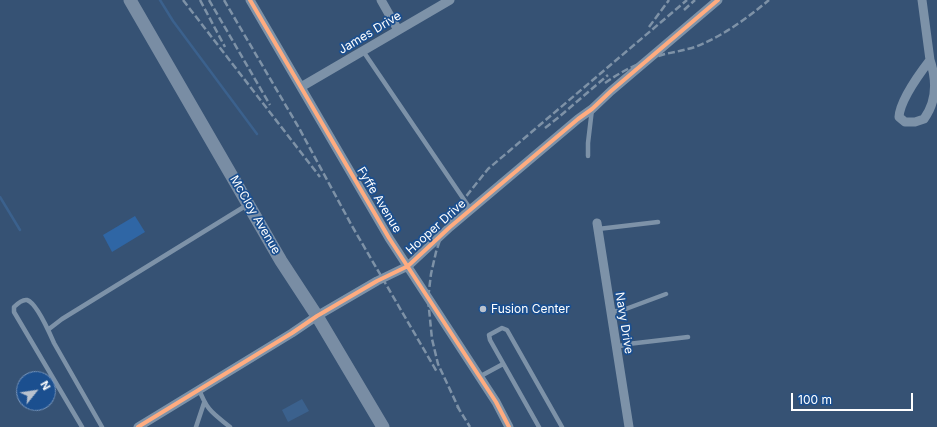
<!DOCTYPE html>
<style>
body{margin:0}
#map{position:relative;width:937px;height:427px;overflow:hidden;background:#365274;font-family:Inter,sans-serif}
canvas{display:block}
.north{position:absolute;left:16px;top:371px;width:40px;height:40px;box-sizing:border-box;background:#1b4f8f;border:1px solid #7695bc;border-radius:50%;rotate:60deg;font-size:11px;font-weight:700;line-height:16px;text-align:center;color:#fff}
.north::after{content:'';display:block;margin:auto;width:14px;height:18px;background:#b9c2ce;clip-path:polygon(50% 0,100% 100%,50% 72%,0 100%)}
.scale{position:absolute;left:791px;top:393px;width:122px;height:18px;box-sizing:border-box;border:2px solid #fff;border-top:0;padding-left:5px;font-size:12px;line-height:14px;white-space:nowrap;color:#fff;-webkit-text-stroke:3px #1b4f8f;paint-order:stroke}
</style>
<div id="map">
<canvas width="937" height="427"></canvas>
<div class="north">N</div>
<div class="scale">100 m</div>
</div>
<script>
const ctx = document.querySelector('canvas').getContext('2d');
ctx.lineJoin = 'round';
function paint(path, color) { ctx.fillStyle = color; ctx.fill(path, 'evenodd'); }
function trace(path, color, width, dash) { ctx.strokeStyle = color; ctx.lineWidth = width; ctx.lineCap = dash ? 'butt' : 'round'; ctx.setLineDash(dash || []); ctx.stroke(path); }
function drawText(font, color, halo, rows, align = 'center') {
  ctx.font = font + ' Inter,sans-serif'; ctx.lineWidth = 3.5; ctx.setLineDash([]); ctx.textBaseline = 'middle'; ctx.strokeStyle = halo; ctx.fillStyle = color; for (const [text, x, y, turn = 0] of rows) {
    ctx.save(); ctx.translate(x, y); ctx.rotate((+turn || 0) * Math.PI / 180); ctx.textAlign = isNaN(turn) ? turn : align; if (halo) ctx.strokeText(text, 0, 0); ctx.fillText(text, 0, 0); ctx.restore();
  }
}
paint(new Path2D(`
 M135,216L145,232L112,252L103,235Z`), '#2f66a5');
paint(new Path2D(`
 M302,399L309,411L288,422L282,410Z`), '#3b618d');
trace(new Path2D(`
 M160,0L173,21L257,134
 M0,197L20,230`), '#3b618d', 2.5);
trace(new Path2D(`
 M363,51L471,210
 M588,156V143L592,109
 M598,229L658,222
 M610,312L623,310L666,294
 M49,329L62,319L247,205
 M616,347L628,344L688,337
 M479,377L503,364
 M199,389C207,411 213,413 230,427
 M82,427L14,312V307C17,304 22,299 27,300C37,303 50,334 54,343L102,427
 M196,427L204,403
 M539,427L490,340L489,335L502,328L507,330L562,427`), '#7d92a8', 4.5);
trace(new Path2D(`
 M250,0L389,238L496,402L509,427
 M381,0L398,30
 M922,0L930,60
 M930,60C937,81 937,101 924,119L915,122H905L899,117C900,101 920,73 930,60Z
 M301,87L450,0
 M597,223L629,427
 M138,427L292,333L317,316L377,281L408,266L450,227L578,119L592,109L611,91L718,0`), '#7d92a8', 9);
trace(new Path2D(`
 M130,0L281,261L317,316L383,427`), '#798da4', 13);
trace(new Path2D(`
 M183,0L320,177
 M200,0L225,47
 M209,0L270,105
 M224,0L299,128L352,226L437,372
 M684,10L695,0
 M649,27L669,0
 M605,83C623,70 643,61 665,54C675,52 685,50 695,47C723,36 746,19 769,0
 M545,128L559,117L608,75
 M457,406L470,427
 M460,411L438,364L432,339L428,299L431,274L436,252L442,234L456,209L488,169L687,0`), '#7e92a7', 2.5, [7, 3]);
trace(new Path2D(`
 M250,0L389,238L496,402L509,427
 M138,427L292,333L317,316L377,281L408,266L450,227L578,119L592,109L611,91L718,0`), '#ffac80', 4);
for (const [x, y, r, color] of [
 [483,309,4,"#b9c2ce"]
]) { const dot = new Path2D(); dot.arc(x, y, r, 0, 2 * Math.PI); ctx.fillStyle = color; ctx.fill(dot); trace(dot, '#1b4f8f', 1.5); }
drawText('12px', '#fff', '#1b4f8f', [
 ["James Drive",370,33,-31],
 ["Fyffe Avenue",379,200,59],
 ["McCloy Avenue",255,215,60],
 ["Hooper Drive",436,227,-42],
 ["Navy Drive",624,323,81]
]);
drawText('12px', '#fff', '#1b4f8f', [
 ["Fusion Center",491,309]
], 'left');
</script>
